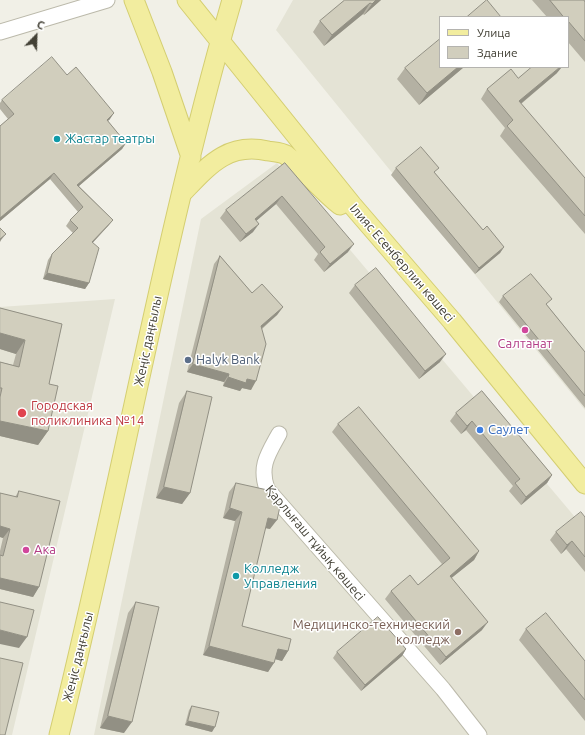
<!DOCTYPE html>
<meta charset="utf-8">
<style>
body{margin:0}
#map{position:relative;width:585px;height:735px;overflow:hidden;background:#f1f0e7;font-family:Ubuntu,sans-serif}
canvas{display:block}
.legend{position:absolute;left:439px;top:16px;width:130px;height:52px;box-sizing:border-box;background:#fff;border:1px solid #b4b3af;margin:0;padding:5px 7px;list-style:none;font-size:12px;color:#434136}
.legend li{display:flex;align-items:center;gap:8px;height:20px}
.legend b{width:20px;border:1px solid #b4b3af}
.north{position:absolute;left:16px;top:16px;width:40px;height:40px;-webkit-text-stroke:3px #fff;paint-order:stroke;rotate:23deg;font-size:11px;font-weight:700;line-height:16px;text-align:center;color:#434136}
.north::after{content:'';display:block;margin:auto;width:14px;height:18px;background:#434136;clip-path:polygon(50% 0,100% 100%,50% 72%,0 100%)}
</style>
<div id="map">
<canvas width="585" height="735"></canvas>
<ul class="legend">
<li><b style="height:5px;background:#f2ed9f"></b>Улица</li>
<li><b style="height:11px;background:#d1cebd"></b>Здание</li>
</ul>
<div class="north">С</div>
</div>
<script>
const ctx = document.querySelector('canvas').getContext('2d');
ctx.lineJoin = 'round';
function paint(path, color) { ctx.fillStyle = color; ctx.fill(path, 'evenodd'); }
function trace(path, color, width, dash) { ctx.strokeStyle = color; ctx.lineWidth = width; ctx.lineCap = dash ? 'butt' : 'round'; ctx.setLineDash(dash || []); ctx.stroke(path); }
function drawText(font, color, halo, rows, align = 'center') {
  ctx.font = font + ' Ubuntu,sans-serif'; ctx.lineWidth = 3; ctx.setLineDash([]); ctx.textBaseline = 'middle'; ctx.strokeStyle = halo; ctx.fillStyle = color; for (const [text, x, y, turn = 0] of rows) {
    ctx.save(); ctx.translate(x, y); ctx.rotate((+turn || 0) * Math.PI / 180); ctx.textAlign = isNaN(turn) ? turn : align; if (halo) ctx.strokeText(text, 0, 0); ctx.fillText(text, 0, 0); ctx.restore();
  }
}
paint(new Path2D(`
 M293,0H585V410L276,30ZM440,17H568V67H440Z
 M277,163L585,529V735H94L201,219Z
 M115,299L12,735H0V307Z`), '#e4e3d5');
const minor = new Path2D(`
 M0,32L107,0
 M279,434C268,454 259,466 267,489L443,689L479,735`);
const major = new Path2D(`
 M134,0L162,72L191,157
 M187,0L352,205L452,321L585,484
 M183,192C209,165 228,142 268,151C274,152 281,152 286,155C305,170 321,190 340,205
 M59,735C120,491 162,242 232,0`);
trace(minor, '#bbb9aa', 17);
trace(major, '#d4ce71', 21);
trace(minor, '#fff', 15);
trace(major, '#f2ed9f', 19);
paint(new Path2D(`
 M345,0H381L364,15L363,14L324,46L313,32L320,21Z
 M532,0H584L585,2V62L568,42V17H547Z
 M464,67L419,105L397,79L405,68Z
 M557,73L521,104L585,178V234L500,136L505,128L481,99L487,89L518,78Z
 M67,75L110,119L108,121L126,143L122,149L79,186L113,220L108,226L93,242L89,283L85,289L43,279L48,260L52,254L73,233L66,226L70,220L78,212L50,179L0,221V126L8,119L0,109V103L2,100Z
 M285,163L348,252L324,272L314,260L318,254L276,204L256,221L253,232L240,242L220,218L226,210Z
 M396,168L435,173L483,230L504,247L500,253L475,274L391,175Z
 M220,256L252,293L283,307L277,315L262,329L251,390L242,388L240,391L223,386L224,382L187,372L214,264Z
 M355,285L440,362L419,379L349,293Z
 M503,296L547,305L585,352V408L499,302Z
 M0,308L62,324L49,384L48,431L38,445L0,436V362L13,365L16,354L0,349Z
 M187,391L190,493L182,504L156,498L179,403Z
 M482,391L552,475L547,483L521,505L509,491L513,486L466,430L461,434L450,421L456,413Z
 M338,424L479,551L474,560L451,578L482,630L440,665L385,599L391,591L418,585L442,564L332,432Z
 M236,483L270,529L265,528L242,626L288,651L282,661L275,659L268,672L203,655L235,521L223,518L229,492Z
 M19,491L39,587L33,597L0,589V551L3,538L0,537V493L15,497Z
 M585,517V572L566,549L561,554L550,540L556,532Z
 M136,602L124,733L100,728L128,613Z
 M526,629L585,661V721L519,640Z
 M406,649L402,656L361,691L333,658L337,652Z
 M192,706L212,732L185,725L189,710Z`), '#b4b1a3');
paint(new Path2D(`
 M376,0H381L364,15L372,4Z
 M370,3L363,14L324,46L332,35Z
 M458,67H464L419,105L427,93Z
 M560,67H562L557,73L512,111L519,101Z
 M114,113L110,119L102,126L107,120Z
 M126,143L122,149L73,191L77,185Z
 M54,173L50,179L0,221V218Z
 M282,196L276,204L249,227L255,219Z
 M113,220L108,226L88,248L92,242Z
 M259,224L253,232L240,242L246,234Z
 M6,234L1,240L0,242V239Z
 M354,244L348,252L324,272L330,264Z
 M504,247L500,253L475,274L479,268Z
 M47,273L89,283L85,289L43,279Z
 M283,307L277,315L255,334L261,326Z
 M0,333L25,340L16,354L0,349Z
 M446,354L440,362L419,379L425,371Z
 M193,364L229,374L224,382L187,372Z
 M228,377L247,379L256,381L251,390L242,388L240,391L223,386Z
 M0,421L48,431L38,445L0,436Z
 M472,421L466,430L461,434L467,426Z
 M552,475L547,483L521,505L526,497Z
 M164,487L190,493L182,504L156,498Z
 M230,508L242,512L235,521L223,518Z
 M268,518L277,520L270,529L261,527Z
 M0,526L10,529L3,538L0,537Z
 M572,541L566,549L561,554L567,545Z
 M479,551L474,560L444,584L450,576Z
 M0,578L39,587L33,597L0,589Z
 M488,622L482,630L440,665L446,657Z
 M0,630L27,637L19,648L0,644Z
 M209,646L274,663L268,672L203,655Z
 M278,649L288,651L282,661L271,658Z
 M406,649L402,656L361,691L365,685Z
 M108,716L132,722L124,733L100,728Z
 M188,721L215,727L212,732L185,725Z`), '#929084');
const building = new Path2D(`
 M345,0H376L372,4L370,3L332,35L320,21Z
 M487,0L501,17H467Z
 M550,0H584L585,2V41L568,21V17H564Z
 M440,39V67H458L427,93L405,68Z
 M52,57L67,75L76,67L114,113L107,120L126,143L77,185L113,220L92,242L99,248L89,283L47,273L52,254L78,228L70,220L83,207L54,173L0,218V126L14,114L2,100Z
 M532,67H560L519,101L585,178V216L507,126L513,120L487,89L511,69L518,78Z
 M421,147L439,168L434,172L483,230L487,226L504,247L479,268L396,168Z
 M285,163L354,244L330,264L320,252L325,247L282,196L255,219L259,224L246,234L226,210Z
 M0,228L6,234L0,239Z
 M220,256L252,293L262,284L283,307L261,326L266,344L256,381L247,379L246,383L228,377L229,374L193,364Z
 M376,268L446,354L425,371L355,285Z
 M531,274L552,299L546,304L585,352V396L503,296Z
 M0,308L62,324L49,384L58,386L48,431L0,421V397L2,388H0V362L19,367L25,340L0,333Z
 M187,391L212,397L190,493L164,487Z
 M482,391L552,475L526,497L515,483L520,479L472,421L467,426L456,413Z
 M359,407L479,551L450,576L488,622L446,657L391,591L410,575L418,585L450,558L338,424Z
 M236,483L272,491L281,502L277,520L268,518L242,626L291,639L288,651L278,649L274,663L209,646L242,512L230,508Z
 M19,491L60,501L39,587L0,578V555L3,556L10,529L0,526V493L17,497Z
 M581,512L585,517V557L572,541L567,545L556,532Z
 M0,602L34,610L27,637L0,630Z
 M136,602L159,607L132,722L108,716Z
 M546,613L585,661V700L526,629Z
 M378,617L406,649L365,685L337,652Z
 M0,658L23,663L5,735H0Z
 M192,706L219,712L215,727L188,721Z`);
paint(building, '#d1cebd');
trace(building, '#929084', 1);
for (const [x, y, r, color] of [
 [57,139,4,"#0f9aa8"],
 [525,330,4,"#d1479c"],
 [188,360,4,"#5c6f8a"],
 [22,413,5,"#e0444e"],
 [480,430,4,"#3f7fe0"],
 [26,550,4,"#d1479c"],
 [236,576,4,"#0f9aa8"],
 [458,632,4,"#8d6e63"]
]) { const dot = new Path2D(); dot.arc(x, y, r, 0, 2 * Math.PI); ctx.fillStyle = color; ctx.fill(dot); trace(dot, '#fff', 1.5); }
drawText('13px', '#0d838f', '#fff', [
 ["Жастар театры",65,139],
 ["Колледж",244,569],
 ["Управления",244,584]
], 'left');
drawText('13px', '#434136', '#fff', [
 ["Ілияс Есенберлин көшесі",402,263,49],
 ["Жеңіс даңғылы",148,341,-78],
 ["Қарлығаш тұйық көшесі",315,543,50],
 ["Жеңіс даңғылы",78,657,-76]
]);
drawText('13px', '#b23c85', '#fff', [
 ["Салтанат",525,344],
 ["Ака",34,550,"left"]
]);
drawText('13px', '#4e5e75', '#fff', [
 ["Halyk Bank",196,360]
], 'left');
drawText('13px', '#be3a42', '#fff', [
 ["Городская",31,406],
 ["поликлиника №14",31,421]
], 'left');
drawText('13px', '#366cbe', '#fff', [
 ["Саулет",488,430]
], 'left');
drawText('13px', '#785e54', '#fff', [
 ["Медицинско-технический",450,625],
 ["колледж",450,640]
], 'right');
</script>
